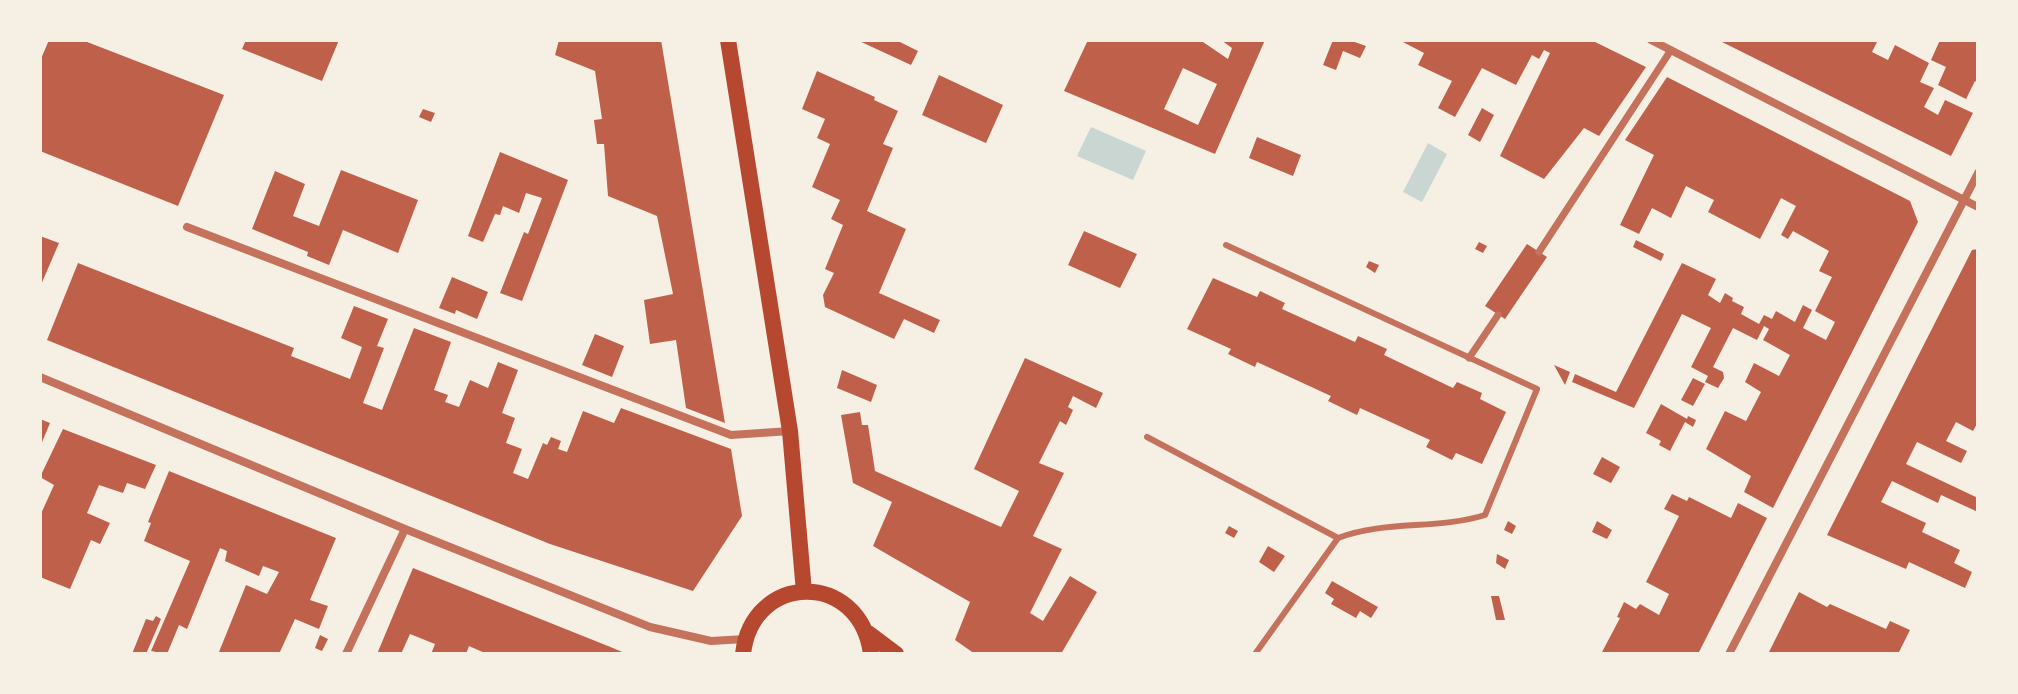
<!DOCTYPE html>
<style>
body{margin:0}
#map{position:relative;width:2018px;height:694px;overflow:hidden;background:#f6efe4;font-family:"PT Serif",serif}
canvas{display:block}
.frame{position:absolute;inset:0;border:42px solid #f6efe4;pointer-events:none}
</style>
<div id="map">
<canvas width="2018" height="694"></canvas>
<div class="frame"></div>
</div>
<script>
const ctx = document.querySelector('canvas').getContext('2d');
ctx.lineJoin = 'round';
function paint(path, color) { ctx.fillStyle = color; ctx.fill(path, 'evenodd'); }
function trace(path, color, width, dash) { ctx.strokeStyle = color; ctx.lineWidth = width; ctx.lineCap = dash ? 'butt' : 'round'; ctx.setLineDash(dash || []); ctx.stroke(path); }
paint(new Path2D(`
 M1091,127L1146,151L1133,180L1077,156Z
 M1428,143L1447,154L1422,202L1403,192Z`), '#c9d6d2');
paint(new Path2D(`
 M49,40H82L224,95L178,206L40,151V61Z
 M246,40H339L322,81L242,49Z
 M559,40H661L725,423L686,408L676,340L650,344L644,300L673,294L657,216L608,196L604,144H597L594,120L602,119L595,71L555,55Z
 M857,40H896L918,51L911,65Z
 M1088,40H1200L1228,59L1232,48L1221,40H1265L1215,154L1064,91ZM1183,68L1217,84L1198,125L1164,109Z
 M1333,40H1349L1366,46L1360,58L1343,51L1336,70L1323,65Z
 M1399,40H1591L1646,67L1599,136L1584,128L1544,179L1500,156L1550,53L1544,50L1539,59L1532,55L1516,85L1482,68L1455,117L1438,108L1452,81L1418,65L1424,53Z
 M1718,40H1878L1872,52L1888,60L1895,45L1929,63L1920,82L1934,88L1924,107L1938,115L1945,100L1973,113L1951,156Z
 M1940,40H1978V83L1975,81L1966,99L1938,85L1946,67L1931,60Z
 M817,71L875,97L874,100L898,111L883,144L893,148L867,211L906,229L879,293L940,320L934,333L904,319L894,339L825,307L823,295L834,273L825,269L843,225L831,219L840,200L812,187L830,144L817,138L825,119L802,109Z
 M939,75L1003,105L986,143L922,115Z
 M1667,77L1910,201L1918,222L1773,508L1744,492L1751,476L1706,449L1725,411L1746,421L1761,392L1745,382L1754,363L1779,376L1790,355L1763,340L1769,329L1764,326L1757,340L1733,328L1713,367L1723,372L1724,378L1718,388L1705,382L1708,376L1691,367L1711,328L1682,314L1634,408L1572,382L1575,374L1616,392L1682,263L1716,279L1708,295L1720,303L1725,293L1733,298L1732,301L1744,307L1741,314L1759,324L1764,315L1772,319L1776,311L1795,322L1803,305L1812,310L1803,328L1826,340L1835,322L1815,311L1832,277L1819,271L1829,251L1793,231L1788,239L1781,235L1796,206L1781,198L1760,239L1708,212L1714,200L1686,186L1671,218L1652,208L1639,234L1620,225L1654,155L1625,140Z
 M1482,108L1494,115L1480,142L1468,135Z
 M423,109L435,113L431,122L419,117Z
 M1257,137L1301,155L1293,176L1249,158Z
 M500,152L568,180L522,301L500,293L524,232L528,234L542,198L526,193L519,213L503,206L500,215L495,214L483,242L468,236Z
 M341,170L418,200L398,253L343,230L329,265L307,256L308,252L252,229L275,171L305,184L293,216L319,226Z
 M1084,231L1137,254L1120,288L1068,265Z
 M40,236L59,243L40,287Z
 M1636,240L1664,254L1661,261L1633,247Z
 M1479,242L1487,246L1483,253L1475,249Z
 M1527,244L1547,257L1505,319L1485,306Z
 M1978,249V422L1973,431L1956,422L1946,441L1967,451L1961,463L1917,442L1906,464L1978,498V512L1941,495L1938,503L1892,481L1881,502L1926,523L1922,532L1960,550L1954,563L1972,572L1965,588L1909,562L1906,569L1827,535L1972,250Z
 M1369,261L1379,265L1375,273L1366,267Z
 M78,263L294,348L291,356L350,379L362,347L341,338L354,306L388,319L377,346L384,348L363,403L382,410L414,328L451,342L434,390L448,395L445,402L459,407L470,380L488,388L498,362L518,370L502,413L515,418L506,443L522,449L513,473L528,479L543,443L547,445L551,437L561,441L558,449L567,452L583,411L614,423L621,408L731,449L742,516L693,591L550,544L47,340Z
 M452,277L488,292L477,319L456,310L455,314L439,308Z
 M1213,278L1257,297L1260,291L1285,303L1282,309L1355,342L1358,336L1387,349L1384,355L1453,388L1457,382L1482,393L1480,399L1506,412L1482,464L1456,453L1452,460L1426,447L1430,440L1360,408L1357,415L1328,401L1331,396L1257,362L1255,367L1228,354L1231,349L1187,329Z
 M595,334L624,346L612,377L582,365Z
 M1025,358L1103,393L1096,408L1073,396L1068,407L1073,410L1066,425L1060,421L1039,463L1064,473L1033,536L1062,549L1030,613L1043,621L1070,576L1097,592L1061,654H975L955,640L970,602L873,546L892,502L853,483L841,415L860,412L862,425H868L875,471L1001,527L1019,491L974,469Z
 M1554,365L1570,372L1565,385Z
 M842,370L877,385L871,402L837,388Z
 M1693,378L1705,384L1693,406L1681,400Z
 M1661,404L1687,419L1688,416L1696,420L1693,427L1685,422L1670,451L1659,445L1661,441L1646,433Z
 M40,419L50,423L40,447Z
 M63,429L156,465L145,489L127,483L123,493L99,485L87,513L110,523L100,544L91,540L70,589L40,577V516L54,485L40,477Z
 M1602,457L1620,467L1611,483L1593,474Z
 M169,471L336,538L310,600L328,606L319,629L295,619L279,654L219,652L246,585L267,594L279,572L263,566L259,576L225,561L227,551L220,548L187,629L179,625L167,654L151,651L190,561L144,541L151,523L148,522Z
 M1672,494L1687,501L1689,497L1731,518L1738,503L1767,518L1698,654H1601L1620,618L1617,617L1624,602L1636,609L1640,604L1659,615L1669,594L1646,582L1679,516L1664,509Z
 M1508,521L1516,526L1512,534L1504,530Z
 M1597,521L1612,530L1607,539L1592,532Z
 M1229,526L1238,531L1234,538L1225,533Z
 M1268,546L1285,556L1274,572L1259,562Z
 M1497,554L1509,560L1505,569L1496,563Z
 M413,568L608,646L627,654H487L469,646L466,654H431L435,644L410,634L401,654H377Z
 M1332,581L1378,607L1371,618L1360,611L1356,618L1331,604L1334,599L1325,593Z
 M1799,592L1827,607L1830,604L1886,629L1890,621L1910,630L1898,654H1768Z
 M1491,596H1499L1505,620H1496Z
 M156,616L161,619L146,654H132L146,619L153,621Z
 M320,635L328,639L322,651L315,648Z`), '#bf614a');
trace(new Path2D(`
 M1226,245L1537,389L1485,515C1437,530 1385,520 1338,538L1255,654
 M1147,437L1338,538`), '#c5725c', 6);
trace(new Path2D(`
 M1539,252L1671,50
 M1469,358L1498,315`), '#c5725c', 7);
trace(new Path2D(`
 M1651,40L1978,207
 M187,227L731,435L790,431
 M40,377L405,529L650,627L711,641L745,639
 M346,654L405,529
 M1729,654L1978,173`), '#c5725c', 8);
trace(new Path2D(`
 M728,40L790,431L804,592
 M868,633L896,654
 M743,654C752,572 860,570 871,654`), '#b5482f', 16);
</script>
